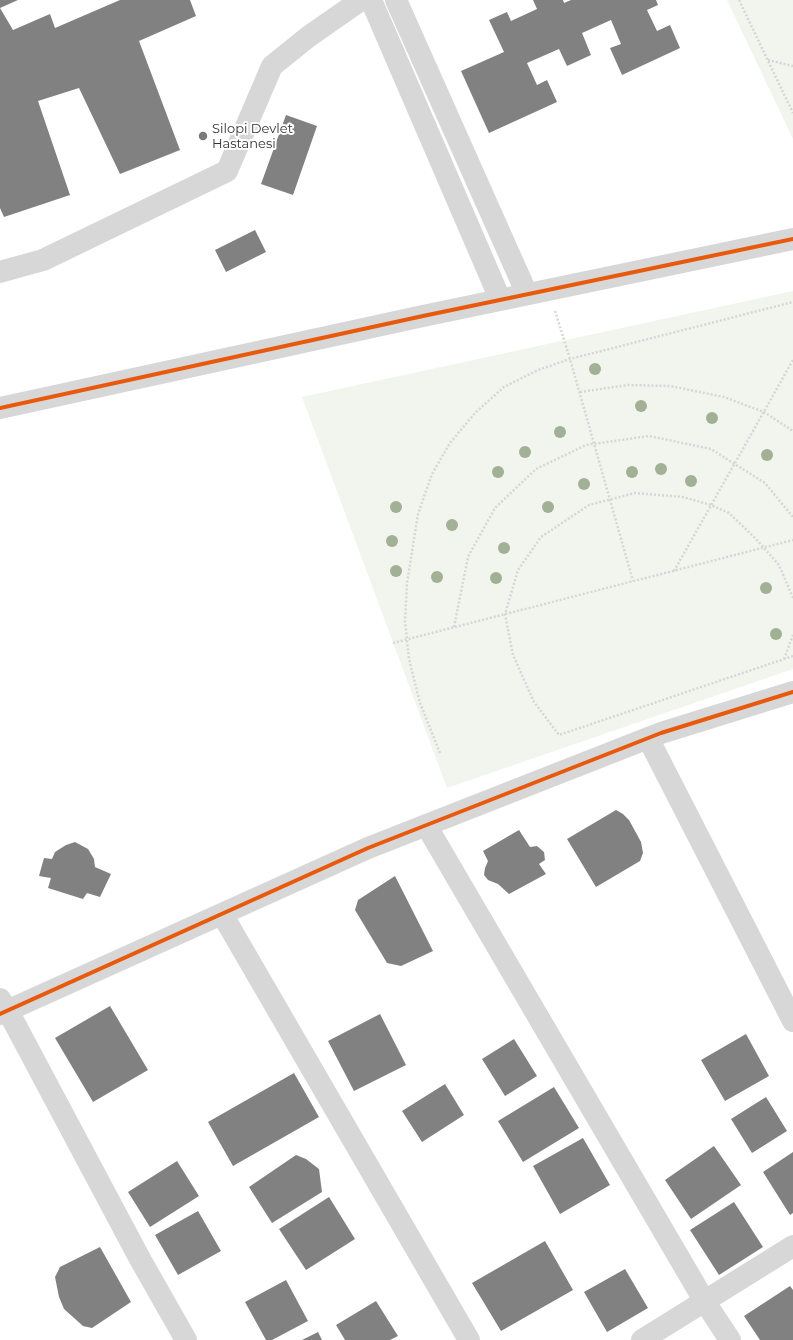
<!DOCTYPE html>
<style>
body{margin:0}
canvas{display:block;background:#fff}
</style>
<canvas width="793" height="1340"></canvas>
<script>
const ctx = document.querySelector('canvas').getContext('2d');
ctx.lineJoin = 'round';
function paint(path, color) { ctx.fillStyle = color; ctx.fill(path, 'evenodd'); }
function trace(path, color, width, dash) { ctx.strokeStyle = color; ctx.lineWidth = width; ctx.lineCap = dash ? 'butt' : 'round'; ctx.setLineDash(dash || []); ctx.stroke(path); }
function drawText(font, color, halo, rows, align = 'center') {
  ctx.font = font + ' Montserrat,sans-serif'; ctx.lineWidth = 4; ctx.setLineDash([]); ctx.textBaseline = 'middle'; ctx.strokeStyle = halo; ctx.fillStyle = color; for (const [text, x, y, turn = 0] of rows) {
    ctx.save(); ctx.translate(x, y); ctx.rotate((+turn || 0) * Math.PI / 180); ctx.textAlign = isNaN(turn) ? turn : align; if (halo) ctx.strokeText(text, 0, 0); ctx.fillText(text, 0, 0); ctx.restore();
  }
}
paint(new Path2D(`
 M727,0H793V139Z
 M793,291V669L447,788L302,397Z`), '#f1f5ed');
paint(new Path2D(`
 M0,0H18L0,8L13,30L50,14L55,28L120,0H190L196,16L139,41L180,150L120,174L79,88L38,101L70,195L4,217L0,208Z
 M533,0H563L564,3L571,0H656L658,5L647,10L657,31L670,25L680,48L622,75L610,48L621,44L611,20L582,33L591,55L567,66L559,49L527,63L537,85L547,80L557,102L489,133L461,71L504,52L489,20L507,12L511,21L537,9Z
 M286,115L317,126L293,195L261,184Z
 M255,230L266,252L226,272L215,250Z
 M616,810L623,814L629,820L641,842L643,853L640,861L596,887L567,839Z
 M519,830L530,847L537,846L544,852L545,860L539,864L546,874L509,894L498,884L488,880L484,875L485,868L488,861L483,851Z
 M75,842L88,849L94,859L95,867L111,874L100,897L87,893L83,899L48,888L51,878L39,876L44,858L52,859L55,852L66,845Z
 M395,876L433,951L401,966L387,963L355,910L358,900Z
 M110,1006L148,1070L93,1102L55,1038Z
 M380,1014L406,1065L354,1091L328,1041Z
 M746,1034L769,1076L725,1101L701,1060Z
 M514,1039L537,1076L505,1096L482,1059Z
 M294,1073L319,1117L233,1166L208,1122Z
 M445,1084L464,1115L422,1142L402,1111Z
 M554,1087L579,1128L523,1162L498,1121Z
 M766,1097L787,1131L752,1153L731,1119Z
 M583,1138L610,1185L560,1214L533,1166Z
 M714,1146L741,1185L691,1219L665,1180Z
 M793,1152V1213L790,1215L763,1172Z
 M296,1155L306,1159L319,1169L322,1192L272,1223L249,1187Z
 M177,1161L199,1196L150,1227L128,1192Z
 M329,1197L355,1239L306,1270L279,1229Z
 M734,1202L763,1247L719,1275L690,1230Z
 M198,1211L221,1251L178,1275L155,1235Z
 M545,1241L573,1290L501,1331L472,1283Z
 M100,1247L131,1302L92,1328L83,1326L64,1309L59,1297L55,1277L60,1267Z
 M625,1269L648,1308L607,1332L584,1292Z
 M286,1280L308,1321L272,1340H266L245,1302Z
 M790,1286L793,1290V1340H760L744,1316Z
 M376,1301L398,1336L390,1340H345L336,1325Z
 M318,1332L322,1340H302Z`), '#818181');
trace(new Path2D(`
 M739,0L793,113
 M768,60L793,66
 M555,311L570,359L633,581
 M580,392L628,385L670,386L724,397L764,412L793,431
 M674,571L793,360
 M793,598L779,565L764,548L754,537L729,513L711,505L683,497L635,493L589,505L541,537L518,570L505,614L513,655L534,702L559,735L793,656
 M454,627L468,557L495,508L536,469L586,445L649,436L711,449L765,483L793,517
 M393,643L793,540
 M784,659L793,635
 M440,753L420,703L409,659L405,621L407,583L418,514L432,474L450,443L475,413L504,387L538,370L570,359L793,302`), '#d6d6d6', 2.5, [2, 2]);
trace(new Path2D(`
 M371,0L500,299
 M396,0L527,294
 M0,272L43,260L227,171L272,66L308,37L361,0
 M0,408L423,316L793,239
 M648,738L793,1021
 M426,825L705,1302L730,1340
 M222,914L469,1340
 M0,999L8,1011L140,1259L186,1340
 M0,1014L368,848L661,733L793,692
 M642,1340L793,1246`), '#d7d7d7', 22);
trace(new Path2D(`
 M0,408L423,316L793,239
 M0,1014L368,848L661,733L793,692`), '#e8590c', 4);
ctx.fillStyle = '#a2b095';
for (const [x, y] of [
 [595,369],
 [641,406],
 [712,418],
 [560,432],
 [525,452],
 [767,455],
 [661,469],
 [498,472],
 [632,472],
 [691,481],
 [584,484],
 [396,507],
 [548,507],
 [452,525],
 [392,541],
 [504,548],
 [396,571],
 [437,577],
 [496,578],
 [766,588],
 [776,634]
]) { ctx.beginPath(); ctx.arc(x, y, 6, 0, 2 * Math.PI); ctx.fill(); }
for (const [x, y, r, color] of [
 [203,136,5,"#7a7a7a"]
]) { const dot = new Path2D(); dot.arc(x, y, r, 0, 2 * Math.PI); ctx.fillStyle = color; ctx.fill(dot); trace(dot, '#fff', 1.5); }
drawText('13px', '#333', '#fff', [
 ["Silopi Devlet",212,129],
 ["Hastanesi",212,144]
], 'left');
</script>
